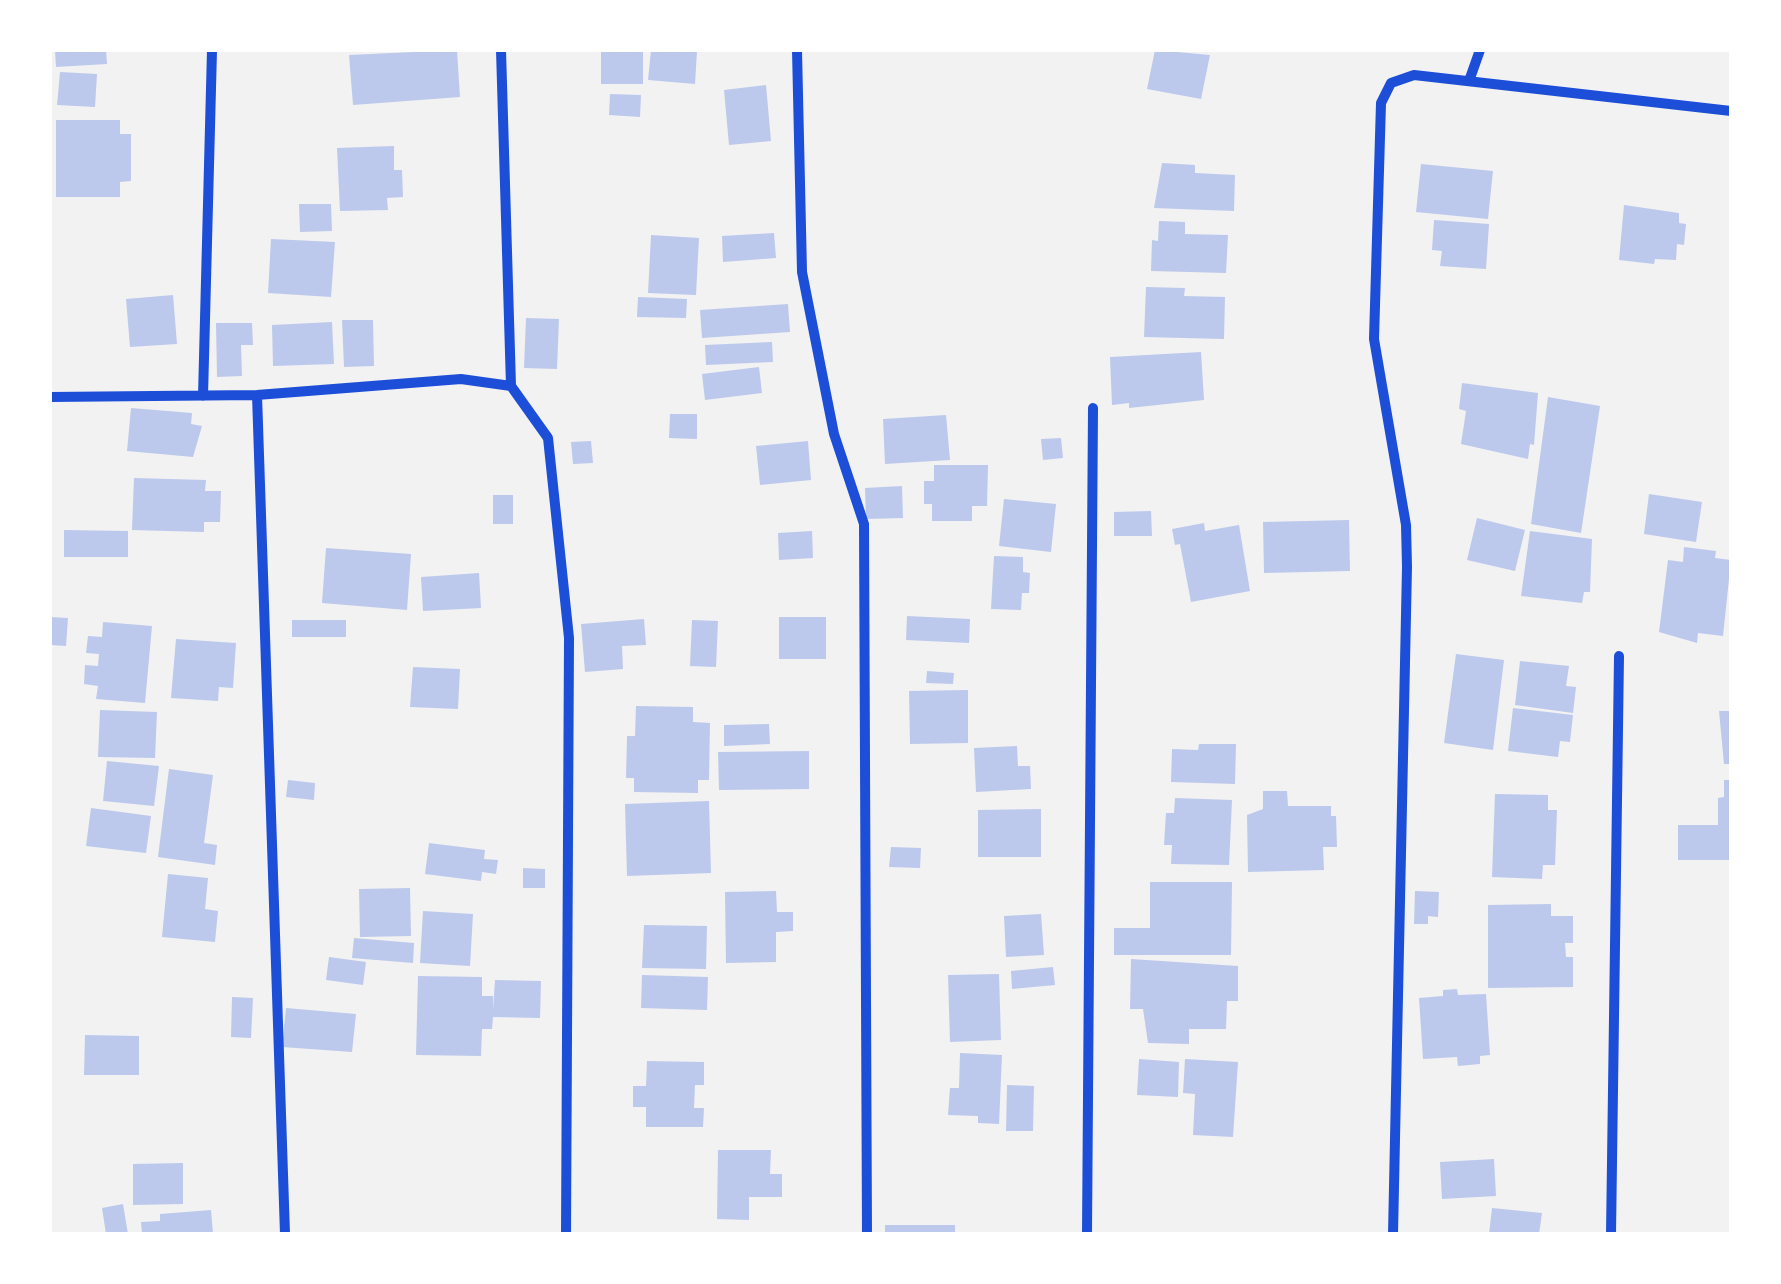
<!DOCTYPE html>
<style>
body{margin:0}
#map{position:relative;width:1781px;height:1284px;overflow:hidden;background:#f2f2f2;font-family:"Open Sans",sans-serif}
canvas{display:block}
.frame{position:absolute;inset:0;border:52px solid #fff;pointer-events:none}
</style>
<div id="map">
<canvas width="1781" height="1284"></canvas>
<div class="frame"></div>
</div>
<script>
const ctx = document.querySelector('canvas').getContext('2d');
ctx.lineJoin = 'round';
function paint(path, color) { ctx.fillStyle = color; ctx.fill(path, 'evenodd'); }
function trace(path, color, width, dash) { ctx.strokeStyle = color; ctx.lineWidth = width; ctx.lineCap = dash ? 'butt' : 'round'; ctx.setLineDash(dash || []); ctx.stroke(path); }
paint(new Path2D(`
 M55,50H106L107,64L56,67Z
 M457,50L460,97L353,105L349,55Z
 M601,50H643V84H601Z
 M651,50L697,51L695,84L648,80Z
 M1155,50L1210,55L1201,99L1147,89Z
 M60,72L97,74L95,107L57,105Z
 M766,85L771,141L729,145L724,90Z
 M610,94L641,95L640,117L609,115Z
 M56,120H120V134H131V181L120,182V197H56Z
 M394,146V170H402L403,197L387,198L388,210L340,211L337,148Z
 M1162,163L1195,165V173L1235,175L1234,211L1154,208Z
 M1421,164L1493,171L1488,219L1416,212Z
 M299,204H331L332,231L300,232Z
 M1624,205L1679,213V223L1686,224L1684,245L1677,244L1676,260L1655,259L1654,264L1619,260Z
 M1434,220L1489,224L1486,269L1440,266L1442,251L1432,250Z
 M1159,221L1185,222V234L1228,235L1226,273L1151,271L1152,240L1158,241Z
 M774,233L776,258L723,262L722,236Z
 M651,235L699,238L696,295L648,293Z
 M271,239L335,242L331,297L268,293Z
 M1146,287L1185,288L1184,296L1225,297L1224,339L1144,337Z
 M173,295L177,344L130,347L126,299Z
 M638,297L687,299L686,318L637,317Z
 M788,304L790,332L702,338L700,310Z
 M526,318L559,319L557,369L524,368Z
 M342,320H373L374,366L344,367Z
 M332,322L334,364L273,366L272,325Z
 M216,323H252L253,345H241L242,376L217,377Z
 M772,342L773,362L706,365L705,345Z
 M1201,352L1204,400L1129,408V403L1112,405L1110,357Z
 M759,367L762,393L705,400L702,374Z
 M1462,383L1538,393L1534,445L1530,444L1528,459L1461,444L1466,411L1459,409Z
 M1548,397L1600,406L1581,533L1531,524Z
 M131,408L192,413L191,424L202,426L193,457L127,451Z
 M670,414H697V439L669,438Z
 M946,415L950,460L885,464L883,419Z
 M1061,438L1063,458L1043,460L1041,439Z
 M591,441L593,463L573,464L571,442Z
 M808,441L811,480L760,485L756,446Z
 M934,465H988L987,506H972V521H932V504H924V481H934Z
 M134,478L206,480L205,491H221L220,522H204V532L132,530Z
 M902,486L903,518L866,519L865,488Z
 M1649,494L1702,502L1696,542L1644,534Z
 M493,495H513V524H493Z
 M1004,499L1056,504L1051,552L999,546Z
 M1151,511L1152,536H1114V512Z
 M1477,518L1525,530L1515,571L1467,560Z
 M1349,520L1350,571L1264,573L1263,522Z
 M1204,523L1205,531L1239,525L1250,591L1191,602L1180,544L1175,545L1172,529Z
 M64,530L128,531V557H64Z
 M812,531L813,558L779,560L778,533Z
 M1530,531L1592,539L1590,592H1584L1582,603L1521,596Z
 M1684,547L1716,551L1715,558L1731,560L1723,636L1698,633L1697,643L1659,632L1668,560L1683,562Z
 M326,548L411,554L407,610L322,603Z
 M994,556L1023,557V572L1030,573L1029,593H1022L1021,610L991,609Z
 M479,573L481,608L423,611L421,577Z
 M907,616L970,619L969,643L906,640Z
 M50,617L68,618L66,646L50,645Z
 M779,617H826V659H779Z
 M644,619L646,645L622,646L623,669L585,672L581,624Z
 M292,620H346V637H292Z
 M692,620L718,621L716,667L690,666Z
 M103,622L152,626L145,703L96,699L98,686L84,684L85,665L98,666L99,654L86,653L88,636L102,637Z
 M176,639L236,643L233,688L219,687L218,701L171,698Z
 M1456,654L1504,660L1493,750L1444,743Z
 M1520,661L1569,666L1566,686L1576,687L1573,713L1515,705Z
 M413,667L460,669L458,709L410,707Z
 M927,671L954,673L953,684L926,683Z
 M968,690V743L910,744L909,691Z
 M636,706L693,707V722L710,723L709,780H698V793L634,792V778H626L627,736H635Z
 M1513,708L1573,715L1570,742L1560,741L1558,757L1508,751Z
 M100,710L157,712L155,758L98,757Z
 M1719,711H1731V764H1724Z
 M769,724L770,744L724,746V725Z
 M1199,744H1236L1235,784L1171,782L1172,749L1198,750Z
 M1017,746L1018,766H1030L1031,789L976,792L974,748Z
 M809,751V789L719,790L718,752Z
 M107,761L159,766L154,806L103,801Z
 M169,769L213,775L204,843L217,845L215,865L158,857Z
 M288,780L315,783L314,800L286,797Z
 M1724,780H1731V860H1678V825H1718V798L1724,797Z
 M1263,791H1287L1288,806H1331V816H1336L1337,847H1323L1324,870L1248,872L1247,815L1263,809Z
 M1495,794L1548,795V810H1557L1555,865H1543L1542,879L1492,877Z
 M1175,798L1232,800L1229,865L1171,864L1172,845H1164L1166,813H1174Z
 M709,801L711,873L627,876L625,804Z
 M91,808L151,816L146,853L86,846Z
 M1041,809V857H978V810Z
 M429,843L485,850L484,859L498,860L496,874L482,872L481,881L425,874Z
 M891,847L921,848L920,868L889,867Z
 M523,868L545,869V888H523Z
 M168,874L208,878L205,909L218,911L215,942L162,937Z
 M1150,882H1232L1231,955H1114V928H1150Z
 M410,888L411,936L360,937L359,889Z
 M776,891L777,912H793V931L776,932V962L726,963L725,892Z
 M1415,891L1439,892L1438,917L1428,916V924H1414Z
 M1551,904V916H1573V943H1565L1566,957H1573V987L1488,988V905Z
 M423,911L473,914L470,966L420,963Z
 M1041,914L1044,955L1006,957L1004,916Z
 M644,925L707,926L706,969L642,968Z
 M354,938L414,943L413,963L352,958Z
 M329,957L366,962L363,985L326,980Z
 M1131,959L1238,966V1001H1227L1226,1029H1189V1044L1148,1043L1143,1009H1130Z
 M1053,967L1055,985L1012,989L1011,971Z
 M999,974L1001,1040L950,1042L948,975Z
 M642,975L708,977L707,1010L641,1008Z
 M418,976L482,977V996H493V1010L495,980L541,981L540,1018L493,1017L492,1029H482L481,1056L416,1055Z
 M1457,989L1458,995L1486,994L1490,1055L1480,1056V1064L1458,1066L1457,1057L1423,1059L1419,998L1443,996V990Z
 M232,997L253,998L251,1038L231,1037Z
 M286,1008L356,1014L352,1052L282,1047Z
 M85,1035L139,1036V1075H84Z
 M960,1053L1002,1055L999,1124L978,1123V1116L948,1115L950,1088H959Z
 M1139,1059L1179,1062L1178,1097L1137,1095Z
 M1185,1059L1238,1062L1233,1137L1193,1135L1195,1094L1183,1093Z
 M647,1061L704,1062V1085H695L694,1108H704L703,1127H646V1107H633V1086H646Z
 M1007,1085L1034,1086L1033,1131H1006Z
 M718,1150H771L770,1174H782V1197H749V1220L717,1219Z
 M1494,1159L1496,1196L1442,1199L1440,1162Z
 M183,1163V1204L133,1205V1164Z
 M123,1204L128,1234H106L102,1208Z
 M1492,1208L1542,1213L1539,1234H1489Z
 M211,1210L213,1234H142L141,1222L160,1221V1214Z
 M885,1225H955V1234H885Z`), '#bdc9ec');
trace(new Path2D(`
 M501,50L511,386
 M797,50L802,272L834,434L864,524L867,1234
 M1469,81L1480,50
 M257,395L285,1234
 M203,396L212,50
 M50,397L257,395L461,379L511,386L548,438L569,638L566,1234
 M1087,1234L1093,408
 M1393,1234L1407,567L1406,525L1374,339L1381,103L1391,83L1414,75L1731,111
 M1611,1234L1619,656`), '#1d4ed8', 10);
</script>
